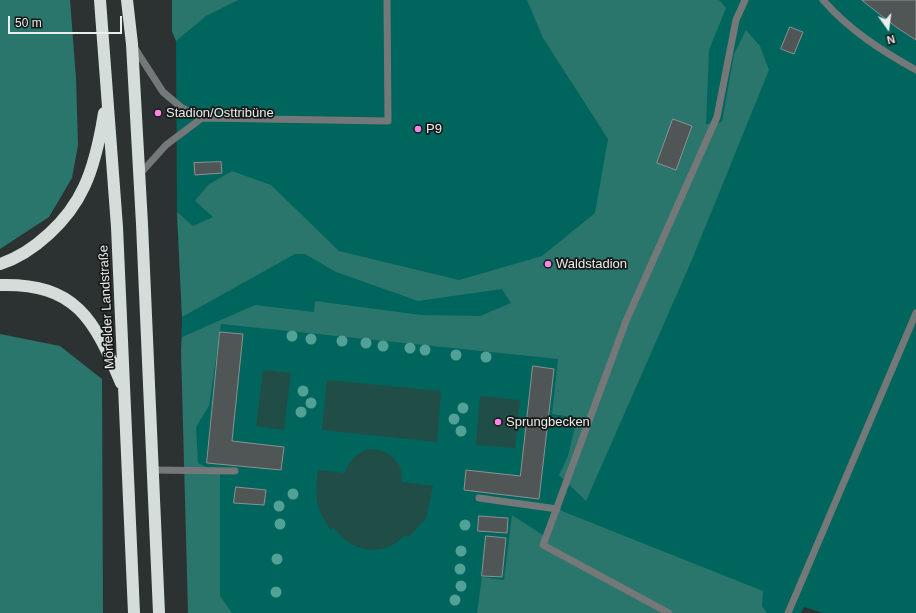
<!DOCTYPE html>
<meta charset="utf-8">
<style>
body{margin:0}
#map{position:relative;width:916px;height:613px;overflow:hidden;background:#2c3231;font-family:Helvetica,sans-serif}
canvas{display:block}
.north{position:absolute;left:868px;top:8px;width:40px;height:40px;-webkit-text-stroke:3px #161918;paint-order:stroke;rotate:166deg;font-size:11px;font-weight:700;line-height:16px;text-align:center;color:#e9edec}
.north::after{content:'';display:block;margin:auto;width:14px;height:18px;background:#e9edec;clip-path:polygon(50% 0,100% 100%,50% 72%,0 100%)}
.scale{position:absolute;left:8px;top:16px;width:114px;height:18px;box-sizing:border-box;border:2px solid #e9edec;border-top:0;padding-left:5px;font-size:12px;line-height:14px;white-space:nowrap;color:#e9edec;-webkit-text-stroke:3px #161918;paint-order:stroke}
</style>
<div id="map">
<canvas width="916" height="613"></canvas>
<div class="north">N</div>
<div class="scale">50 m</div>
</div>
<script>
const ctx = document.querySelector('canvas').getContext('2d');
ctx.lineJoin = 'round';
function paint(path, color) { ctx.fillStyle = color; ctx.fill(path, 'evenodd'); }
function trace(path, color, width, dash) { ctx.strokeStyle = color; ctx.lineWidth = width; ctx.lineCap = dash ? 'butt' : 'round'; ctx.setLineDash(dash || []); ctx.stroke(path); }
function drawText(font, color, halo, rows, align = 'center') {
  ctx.font = font + ' Helvetica,sans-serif'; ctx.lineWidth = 3.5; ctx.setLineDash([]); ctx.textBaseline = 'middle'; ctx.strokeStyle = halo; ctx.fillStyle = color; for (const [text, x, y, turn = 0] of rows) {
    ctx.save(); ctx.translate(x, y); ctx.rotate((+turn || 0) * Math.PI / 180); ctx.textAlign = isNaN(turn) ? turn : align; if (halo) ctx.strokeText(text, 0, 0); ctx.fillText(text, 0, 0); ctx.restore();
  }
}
paint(new Path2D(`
 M172,0H916V613H823L804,607L801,613H190L181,350L182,317L177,212L176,41L172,31Z`), '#00655c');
paint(new Path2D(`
 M0,0H70L76,78L78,145L72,178L49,217L0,249Z
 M172,0H238L206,16L176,41L172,31Z
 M527,0H719L726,8L709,50L706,124L722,122L734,54L746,30L760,46L769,70L691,262L586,501L559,475L568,456L577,418L552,414L558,359L221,324L209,406L196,427L198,463L220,474V596L232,613H188L181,350L182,337L255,305L314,312L315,301L421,315L480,316L511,303L502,289L418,301L336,272L305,254H295L182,317L177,212L193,226L213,217L195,201L208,185L232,171L271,185L339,251L459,280L542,256L595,213L608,139L543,38Z
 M0,334L60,346L102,379L103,613H0Z
 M557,509L763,591L762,606L767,613H477L482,577L504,580L512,515L546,537Z`), '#2a756c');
paint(new Path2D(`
 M263,370L291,373L284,430L256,426Z
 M327,380L441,391L437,442L322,430Z
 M480,396L520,400L515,448L476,445Z
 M368,449C388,449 403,460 402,482L433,486L426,518L409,537L405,535C385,558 351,553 334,528L330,529C315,506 315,498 318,470L345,473C349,461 355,454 368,449Z`), '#214d47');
const building = new Path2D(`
 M862,0H916V40L896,27Z
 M790,27L803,32L794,54L781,49Z
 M673,119L692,126L676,170L657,163Z
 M221,162L222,173L195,175L194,163Z
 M220,332L243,334L232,441L284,447L281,470L207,463Z
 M533,366L554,369L539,499L464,490L466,470L520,476Z
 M236,487L266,490L264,505L234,503Z
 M479,516L508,518L507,533L478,531Z
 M486,536L506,538L502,577L482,576Z`);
paint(building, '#505655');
trace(building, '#8b9291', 1);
trace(new Path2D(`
 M823,0C849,30 882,51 916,70
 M134,47L163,92L182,108L202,118L388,121L387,0
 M139,175L166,145L202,118
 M153,470L235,471
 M479,498L557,509
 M669,613L543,545L626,321L717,117L736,20L745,0
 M788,613L916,313`), '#757878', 7);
trace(new Path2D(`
 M100,0L117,227L134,613
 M127,0L132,44L142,224L159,613
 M0,264C34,253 69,220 84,187C95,164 100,138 104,113
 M0,285C76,283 94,319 121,383`), '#d5dddb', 12);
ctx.fillStyle = '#52a197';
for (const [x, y] of [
 [292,336],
 [311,339],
 [342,341],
 [366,343],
 [383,346],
 [410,348],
 [425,350],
 [456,355],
 [486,357],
 [303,391],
 [311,403],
 [463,408],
 [301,412],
 [454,419],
 [461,431],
 [293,494],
 [279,506],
 [280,524],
 [465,525],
 [461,551],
 [277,559],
 [460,569],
 [461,586],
 [276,592],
 [455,600]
]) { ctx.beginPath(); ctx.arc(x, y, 5.5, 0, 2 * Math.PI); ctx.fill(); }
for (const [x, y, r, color] of [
 [158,113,4,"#fa87e7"],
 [418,129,4,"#fa87e7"],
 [548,264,4,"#fa87e7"],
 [498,422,4,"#fa87e7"]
]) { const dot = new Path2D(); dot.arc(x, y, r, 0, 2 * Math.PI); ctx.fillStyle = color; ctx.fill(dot); trace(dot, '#161918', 1.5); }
drawText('13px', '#e9edec', '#161918', [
 ["Stadion/Osttribüne",166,113],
 ["P9",426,129],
 ["Waldstadion",556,264],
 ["Sprungbecken",506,422]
], 'left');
drawText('13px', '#e9edec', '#161918', [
 ["Mörfelder Landstraße",107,307,-93]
]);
</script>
